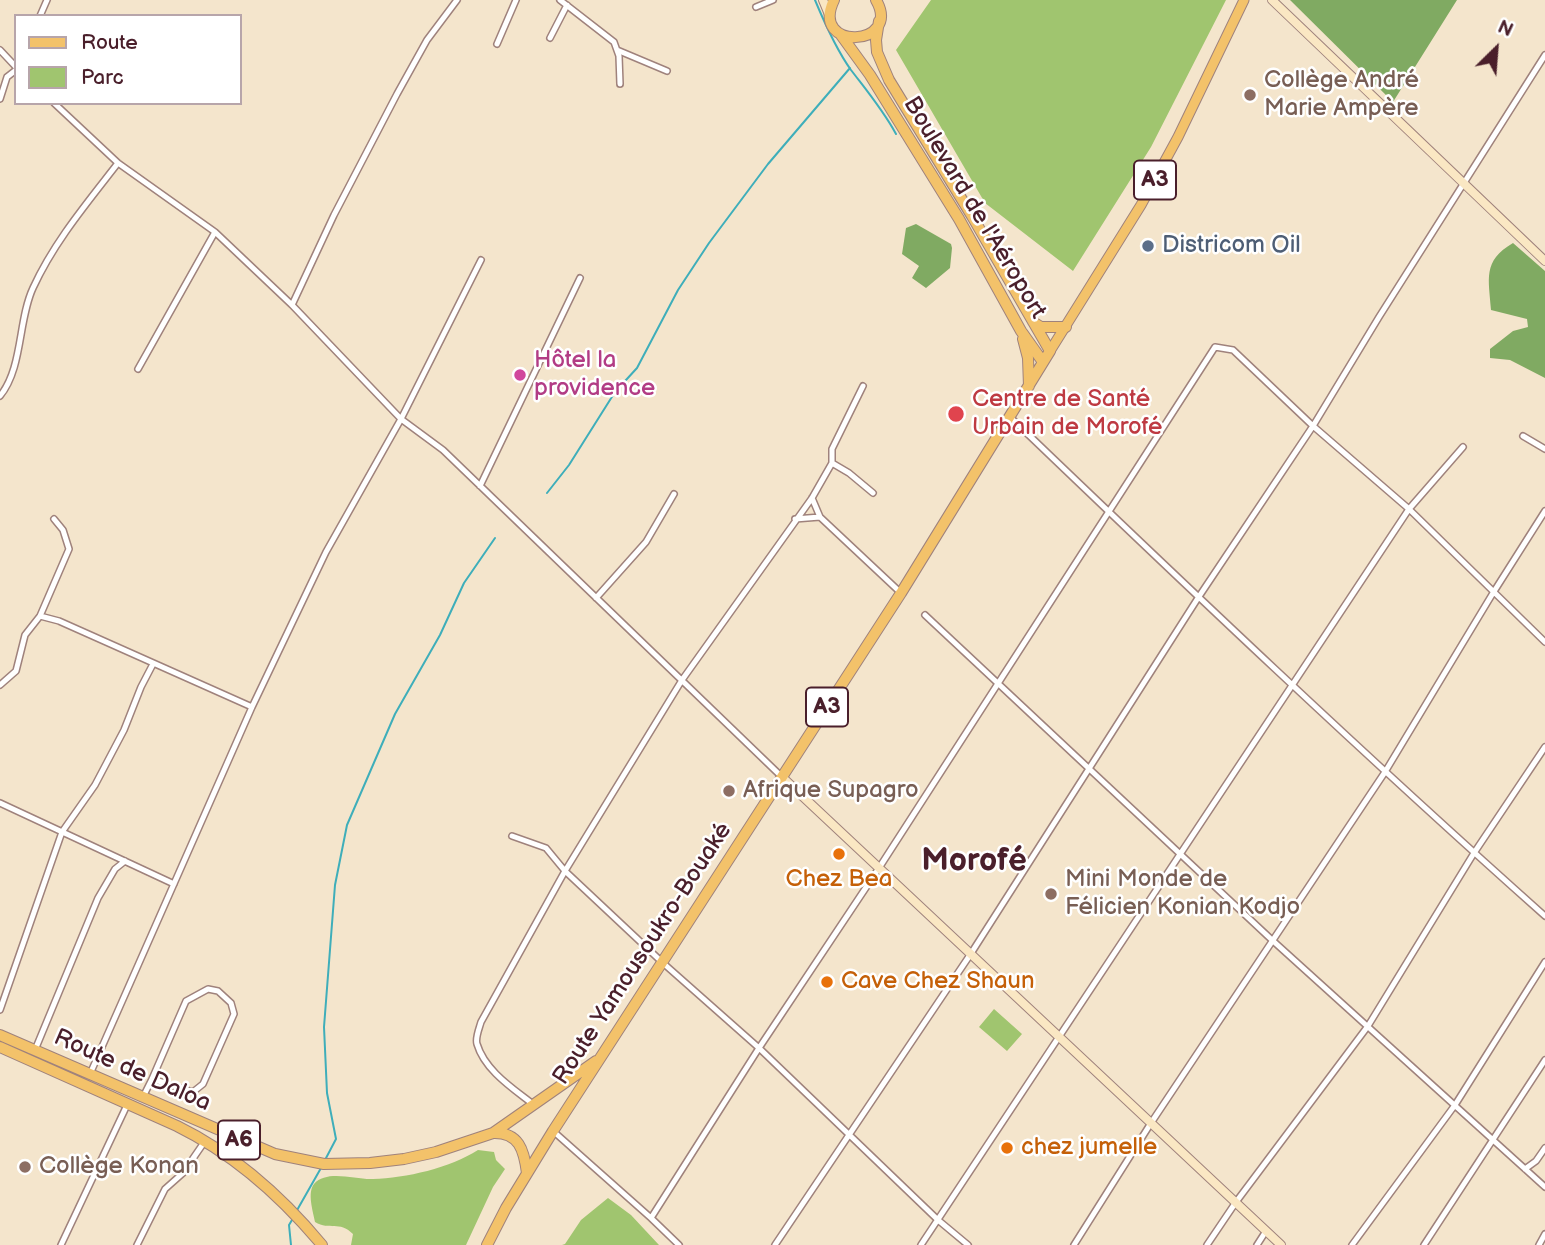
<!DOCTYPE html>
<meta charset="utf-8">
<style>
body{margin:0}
#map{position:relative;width:1545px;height:1245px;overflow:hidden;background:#f4e5cc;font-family:"Balsamiq Sans",sans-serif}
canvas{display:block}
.legend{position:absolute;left:14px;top:14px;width:228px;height:91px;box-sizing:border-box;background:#fff;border:2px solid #b7a5aa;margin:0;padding:9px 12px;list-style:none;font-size:21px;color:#4a1f2b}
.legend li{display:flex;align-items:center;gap:14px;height:35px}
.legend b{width:35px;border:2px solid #b7a5aa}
.north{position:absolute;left:1461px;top:14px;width:70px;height:70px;-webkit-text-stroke:5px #fff;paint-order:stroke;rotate:25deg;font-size:19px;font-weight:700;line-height:28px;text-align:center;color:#4a1f2b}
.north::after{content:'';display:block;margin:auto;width:24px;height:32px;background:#4a1f2b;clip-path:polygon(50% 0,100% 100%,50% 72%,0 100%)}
</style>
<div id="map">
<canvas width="1545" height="1245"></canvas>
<ul class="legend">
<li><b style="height:9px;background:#f3c26a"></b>Route</li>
<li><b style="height:19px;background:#a0c56f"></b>Parc</li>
</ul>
<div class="north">N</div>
</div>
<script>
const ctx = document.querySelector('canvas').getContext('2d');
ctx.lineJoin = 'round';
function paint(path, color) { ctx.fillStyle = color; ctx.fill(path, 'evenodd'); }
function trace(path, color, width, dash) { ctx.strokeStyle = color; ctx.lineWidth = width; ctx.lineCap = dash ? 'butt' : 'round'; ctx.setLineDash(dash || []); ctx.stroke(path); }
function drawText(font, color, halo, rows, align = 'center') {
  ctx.font = font + ' "Balsamiq Sans",sans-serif'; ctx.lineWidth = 5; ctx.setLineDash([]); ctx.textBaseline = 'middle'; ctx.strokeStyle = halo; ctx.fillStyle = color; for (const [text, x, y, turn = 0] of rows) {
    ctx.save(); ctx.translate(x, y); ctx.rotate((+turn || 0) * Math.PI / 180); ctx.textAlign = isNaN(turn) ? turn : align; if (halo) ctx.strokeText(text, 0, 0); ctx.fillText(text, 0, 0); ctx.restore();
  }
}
paint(new Path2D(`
 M931,0H1226L1151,147L1073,271L985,203L896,50Z
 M994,1009L1022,1034L1007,1051L979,1027Z
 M478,1150L494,1152L496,1160L505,1169L493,1187L466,1245H351L353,1234C339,1220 330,1231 315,1222C313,1211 307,1193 314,1184C327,1169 356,1180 373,1179C406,1178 450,1168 478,1150Z
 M608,1198L631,1215L659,1245H562L565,1244L581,1220Z`), '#a0c56f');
paint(new Path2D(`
 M1290,0H1457L1393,102Z
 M916,224L951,244L952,248L950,268L926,288L912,278L919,266L902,254L906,228Z
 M1513,243L1545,271V378L1510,360L1490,358V349L1513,331L1528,327L1527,319L1491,310C1489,279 1482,261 1513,243Z`), '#80aa62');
trace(new Path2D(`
 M815,0C825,24 836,49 851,70C867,91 883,110 896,134
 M547,493L569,465L615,392L637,368L678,290L709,243L768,164L850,68
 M325,1160L336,1139L327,1093L324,1027L335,885L347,825L395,714L440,635L464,583L495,538
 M296,1212L321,1168
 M291,1245L289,1225L292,1220`), '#3eaeba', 2);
const street = new Path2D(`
 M560,0L614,42L619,56L620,84
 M756,7L773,0
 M40,16L47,0
 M550,38L567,5
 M497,44L516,0
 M0,50L16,67
 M617,50L667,71
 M0,99L7,77L16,70
 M54,103L118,163L215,232L292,305L401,419L443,450L782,777
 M292,305L334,215L397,94L427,40L457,0
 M138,369L215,232
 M0,396C23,368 18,320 33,288C54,242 87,203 118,163
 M1010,417C1186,586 1363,754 1545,916
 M1523,436L1545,449
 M832,463L849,473L873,493
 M480,486L580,278
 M812,498L820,517L901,593
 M795,519L820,517
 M596,598L646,542L674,494
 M925,615L1272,940L1545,1187
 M40,616L69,549L63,530L54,519
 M0,685L16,671L25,635L40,616L59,621L252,707
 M0,803L174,884
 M512,836L546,848L565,871L663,963L759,1048L938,1220L968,1245
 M0,1010L62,832L95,785L124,730L141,687L153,664
 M35,1050L98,898L115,869L125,861
 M90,1074L252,707L326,552L401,419L481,260
 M143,1097L152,1079L193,1092L203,1084L234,1014L231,1003L218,991L208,989L186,1001L152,1079
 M534,1105C514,1089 485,1071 477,1044C475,1038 479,1029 481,1022L565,871L682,680L812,498L832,463V449L863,386
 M553,1131L651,1218
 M1525,1169L1536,1161L1545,1148
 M61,1245L128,1103
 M137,1245L165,1189L183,1173L205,1141
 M679,1245L651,1218L759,1048L879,868L1215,347L1233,350L1313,426L1409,509L1545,642
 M775,1245L970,955L1198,598L1313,426L1379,317L1545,55
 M921,1245L1409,509L1463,447
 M1074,1245L1151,1123L1385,772L1493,593L1545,511
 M1207,1245L1236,1202L1368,1026L1474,853L1545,747
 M1257,1245L1266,1231
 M1352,1245L1455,1105L1545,962
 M1424,1245L1545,1060
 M1539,1245L1545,1234`);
const secondary = new Path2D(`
 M823,0L830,17
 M1272,0L1545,261
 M782,777L1281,1245`);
const primary = new Path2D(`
 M1050,351L1141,205L1178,137L1244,0`);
const highway = new Path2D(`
 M834,0C809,52 903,47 876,0
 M841,35L870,75L959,219L1021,331L1043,362
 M1033,322L1041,327H1066
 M1023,339L1028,358L1029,386
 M0,1035L275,1154L324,1164L370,1163L404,1159L436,1152L493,1133L596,1061
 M0,1047L177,1126C234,1154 282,1197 322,1245
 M493,1133C519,1132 524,1150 527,1173
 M487,1245L506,1208L553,1131L901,593L1050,351L972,216L889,80L877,52L876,40L879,21`);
trace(street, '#9f827c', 8);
trace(secondary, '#9f827c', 10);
trace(primary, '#9f827c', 11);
trace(highway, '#9f827c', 12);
trace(street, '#fff', 5);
trace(secondary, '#fae7c3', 8);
trace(primary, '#f3c26a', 9);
trace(highway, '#f3c26a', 10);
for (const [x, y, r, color] of [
 [1250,95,7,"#8d6e63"],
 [1148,246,7,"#5c6f8a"],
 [520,375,7,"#d1479c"],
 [956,414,9,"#e0444e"],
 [729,791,7,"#8d6e63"],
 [839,854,7,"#e8710a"],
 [1051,894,7,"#8d6e63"],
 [827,982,7,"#e8710a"],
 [1007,1148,7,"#e8710a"],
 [25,1167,7,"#8d6e63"]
]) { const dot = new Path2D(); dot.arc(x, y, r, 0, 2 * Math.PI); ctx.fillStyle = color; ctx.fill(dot); trace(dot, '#fff', 2.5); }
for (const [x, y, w] of [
 [1155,180,42],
 [827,707,42],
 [239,1140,42]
]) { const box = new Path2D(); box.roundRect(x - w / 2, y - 19.5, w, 39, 5); ctx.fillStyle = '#fff'; ctx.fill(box); trace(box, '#4a1f2b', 2); }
drawText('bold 23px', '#4a1f2b', null, [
 ["A3",1155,180],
 ["A3",827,707],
 ["A6",239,1140]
]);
drawText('24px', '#785e54', '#fff', [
 ["Collège André",1264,81],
 ["Marie Ampère",1264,109],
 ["Afrique Supagro",743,791],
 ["Mini Monde de",1065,880],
 ["Félicien Konian Kodjo",1065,908],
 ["Collège Konan",39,1167]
], 'left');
drawText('24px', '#4a1f2b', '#fff', [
 ["Boulevard de l'Aéroport",974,208,59],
 ["Route Yamousoukro-Bouaké",643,954,-57],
 ["Route de Daloa",132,1071,24]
]);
drawText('24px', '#4e5e75', '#fff', [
 ["Districom Oil",1162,246]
], 'left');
drawText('24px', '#b23c85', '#fff', [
 ["Hôtel la",534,361],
 ["providence",534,389]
], 'left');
drawText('24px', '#be3a42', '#fff', [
 ["Centre de Santé",972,400],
 ["Urbain de Morofé",972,428]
], 'left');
drawText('24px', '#c56008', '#fff', [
 ["Chez Bea",839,880,"center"],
 ["Cave Chez Shaun",841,982],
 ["chez jumelle",1021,1148]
], 'left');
drawText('bold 32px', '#4a1f2b', '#fff', [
 ["Morofé",974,862]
]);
</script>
